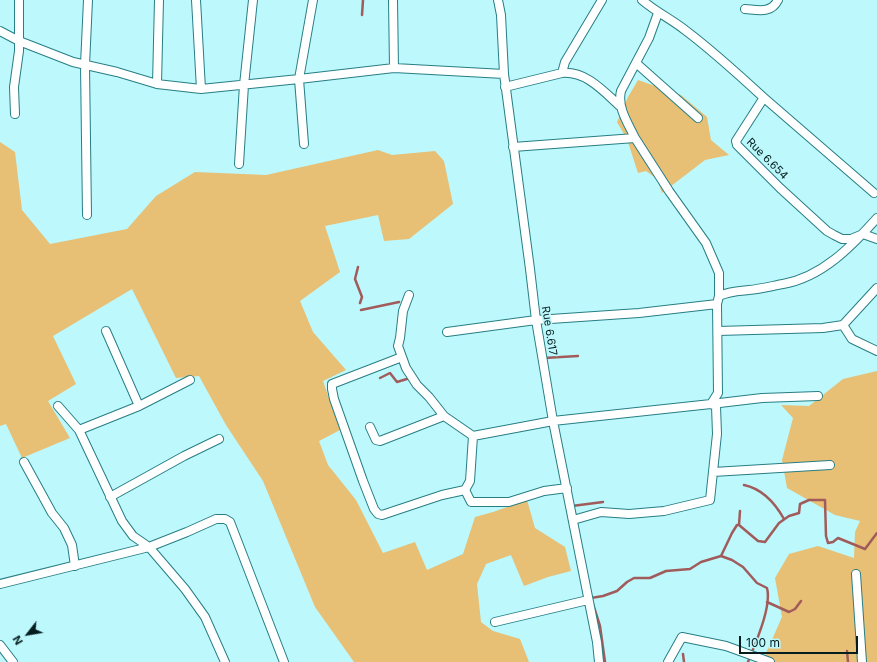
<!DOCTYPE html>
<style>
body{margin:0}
#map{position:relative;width:877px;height:662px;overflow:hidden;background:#bcf8fc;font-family:Inter,sans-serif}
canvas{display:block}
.north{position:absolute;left:8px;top:614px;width:40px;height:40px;-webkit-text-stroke:3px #bcf8fc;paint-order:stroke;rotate:239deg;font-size:11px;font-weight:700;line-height:16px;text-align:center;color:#051d1e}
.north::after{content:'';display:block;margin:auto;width:14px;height:18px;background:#051d1e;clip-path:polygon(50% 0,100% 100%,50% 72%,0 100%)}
.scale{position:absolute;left:739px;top:636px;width:119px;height:18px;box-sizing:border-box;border:2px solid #051d1e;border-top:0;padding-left:5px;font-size:12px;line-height:14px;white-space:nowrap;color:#051d1e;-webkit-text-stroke:3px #bcf8fc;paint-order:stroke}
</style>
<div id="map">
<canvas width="877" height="662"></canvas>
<div class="north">N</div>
<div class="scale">100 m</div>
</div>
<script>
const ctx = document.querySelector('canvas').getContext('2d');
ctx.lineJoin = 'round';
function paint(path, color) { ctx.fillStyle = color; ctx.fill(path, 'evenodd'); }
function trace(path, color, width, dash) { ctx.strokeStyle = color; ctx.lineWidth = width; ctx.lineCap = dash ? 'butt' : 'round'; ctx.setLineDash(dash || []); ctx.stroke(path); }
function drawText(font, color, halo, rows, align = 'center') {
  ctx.font = font + ' Inter,sans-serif'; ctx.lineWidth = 3.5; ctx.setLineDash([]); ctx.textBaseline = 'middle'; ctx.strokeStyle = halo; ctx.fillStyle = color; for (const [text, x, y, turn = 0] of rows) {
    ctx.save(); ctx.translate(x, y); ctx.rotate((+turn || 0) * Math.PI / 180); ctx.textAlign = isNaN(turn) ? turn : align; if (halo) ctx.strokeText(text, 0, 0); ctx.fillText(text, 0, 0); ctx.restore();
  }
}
paint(new Path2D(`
 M638,80L681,95L707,117L711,140L729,155L705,160L662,193L657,179L646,171L638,173L627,139L617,122L628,97Z
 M0,142L15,152L22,210L50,244L127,229L156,196L195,172L266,175L378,150L392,155L435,151L444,161L453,204L409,239L384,241L378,215L325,226L340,272L300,301L313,332L346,370L323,381L340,430L319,441L328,465L356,500L383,553L415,542L427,570L463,554L475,517L493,512L527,500L535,528L565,547L571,571L548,577L524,586L511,555L486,564L477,584L481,622L493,631L520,639L529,662H354L315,607L263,481L226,425L199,376L176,378L132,289L53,336L76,384L48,401L70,438L22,458L6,424L0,426Z
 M877,371V662H762L782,617L775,578L789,554L818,546L854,558L855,532L860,521L835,515L787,488L782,460L793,418L781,405L809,406L843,379Z`), '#e7bf75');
trace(new Path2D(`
 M362,15L363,0
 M358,267L355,279L362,297L360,303
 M361,310L399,302
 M544,358L578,356
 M380,378L390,373L397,382L410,378
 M744,485C763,489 775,503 784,519
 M572,506L603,502
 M739,525L758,541L765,542L779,523L789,516L799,513L800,504L809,500H825L826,536L828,543L833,542L838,538L865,549L877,533
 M739,525L740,511
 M721,556L732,533L737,525H739
 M767,602L789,612L795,609L801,601
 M847,651L848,662
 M683,654L684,662
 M605,662L600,626L591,598L603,596L617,591L627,582L634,578H650L666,571L690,569L701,562L721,556L732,560L743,567L757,583L767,588C772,607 755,644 748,662`), '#a25b5b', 2.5);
const minor = new Path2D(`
 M196,0L201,89
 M393,0L394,68
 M498,0L501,15L504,74L530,269L536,320L553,421L597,642L599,662
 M642,0C656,12 671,19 685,30C713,51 738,74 763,97V99L736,141L737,145L780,188L827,231L834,235L842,239H851L863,234L877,239
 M745,9C758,10 771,14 778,0
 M0,31L19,41L73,62L117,72L157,84L201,89L299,79L394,68L504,74
 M636,63L698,118
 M562,73L565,62L602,0
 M157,84L159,0
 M505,87L562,73C587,71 604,92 621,107
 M763,97L874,193
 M15,114L14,87L19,51V0
 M635,138C628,123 617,108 621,91L649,38L658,13
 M304,144L299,79L313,0
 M513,147L635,138L669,191L706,243L719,273V296
 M239,164L244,85L253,0
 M87,215L85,65L88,0
 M409,295L403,311L400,338L398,346L406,368L417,385L429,397L444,416L473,436L553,421L711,404L718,393L717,304L719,296C729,291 738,291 749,290C760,289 772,286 783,284C822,277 851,247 877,218
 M843,325L852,339L877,351
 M106,331L139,406
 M718,331L823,328L843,325L877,288
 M447,332L536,320L639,313L717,304
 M402,357L332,384V389L334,399L363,481L374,509L378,514L382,515L442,495L465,490L471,502H509L544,491L567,488
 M711,404L762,398L818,396
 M58,406L79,430L122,521L133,536L149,547L185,589L205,617L225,662
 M370,427L376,440L380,441L444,416
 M79,430L139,406L190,380
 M24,462L52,513L64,528L72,545L75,566
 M713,472L830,465
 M465,490L470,481L473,436
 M110,497L184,456L219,439
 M573,520L601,512L629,514L664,511L710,500L717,434L716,406L711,404
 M856,574L862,662
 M0,584L149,547L187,532L216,519H225L230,522L284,662
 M495,622L588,600
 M0,645L13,662
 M668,662L682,637L726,646L770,662`);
trace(minor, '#277e84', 10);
trace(minor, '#fff', 8);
drawText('11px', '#051d1e', '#bcf8fc', [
 ["Rue 6.654",767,159,45],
 ["Rue 6.617",549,331,81]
]);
</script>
